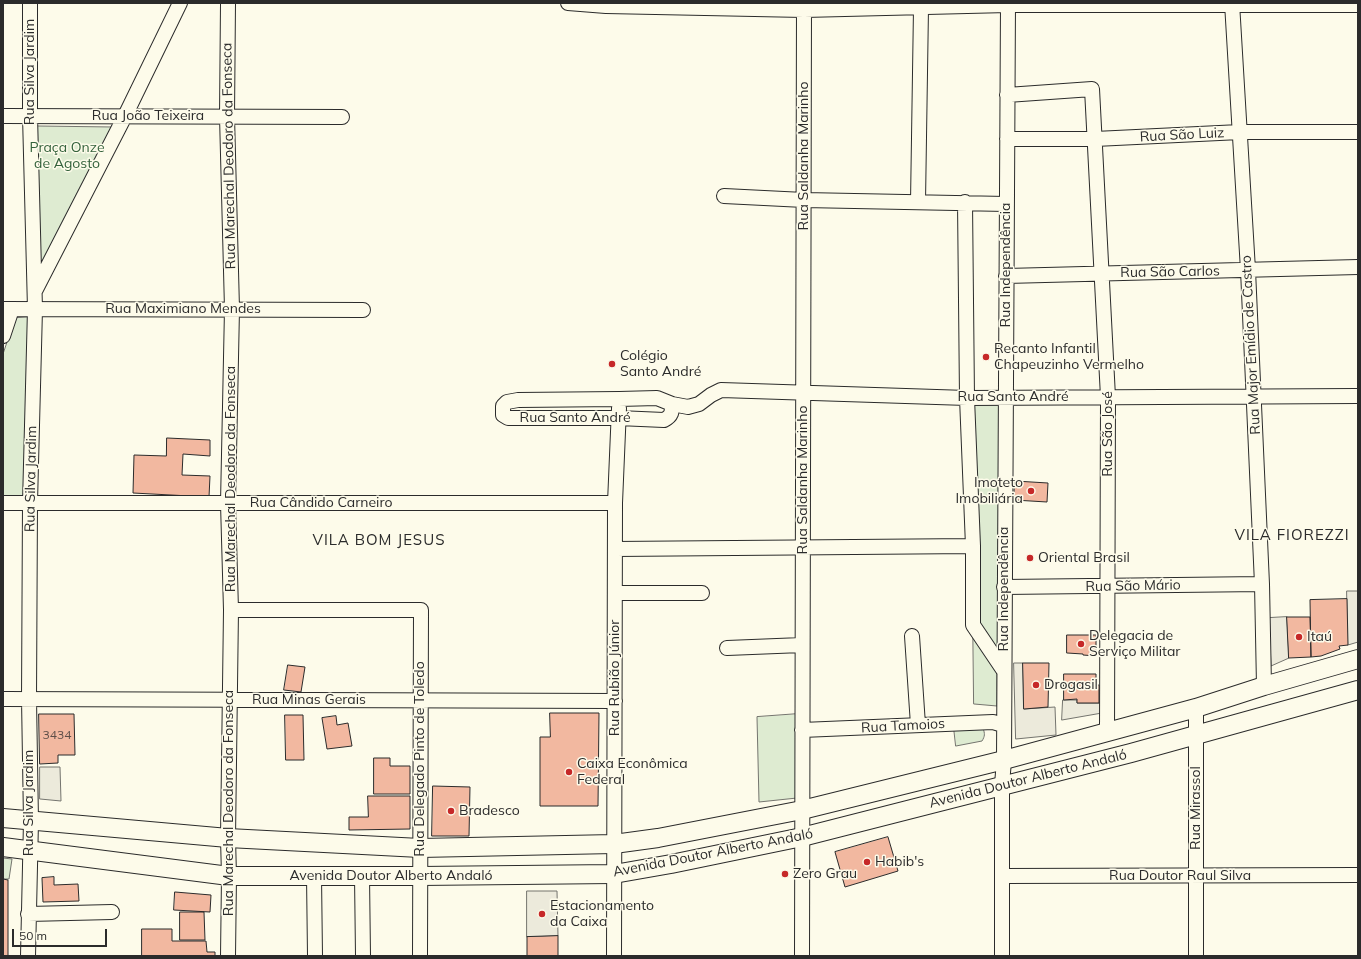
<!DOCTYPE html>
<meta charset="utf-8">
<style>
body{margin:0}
#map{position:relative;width:1361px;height:959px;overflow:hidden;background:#fdfbea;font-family:Mulish,sans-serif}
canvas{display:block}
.frame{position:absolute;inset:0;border:4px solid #2b2b2b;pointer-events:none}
.scale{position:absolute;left:12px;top:929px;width:95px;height:18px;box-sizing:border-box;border:2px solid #2b2b2b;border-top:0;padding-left:5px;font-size:12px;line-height:14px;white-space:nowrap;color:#2b2b2b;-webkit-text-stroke:3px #fdfbea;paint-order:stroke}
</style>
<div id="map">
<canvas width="1361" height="959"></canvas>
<div class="frame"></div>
<div class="scale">50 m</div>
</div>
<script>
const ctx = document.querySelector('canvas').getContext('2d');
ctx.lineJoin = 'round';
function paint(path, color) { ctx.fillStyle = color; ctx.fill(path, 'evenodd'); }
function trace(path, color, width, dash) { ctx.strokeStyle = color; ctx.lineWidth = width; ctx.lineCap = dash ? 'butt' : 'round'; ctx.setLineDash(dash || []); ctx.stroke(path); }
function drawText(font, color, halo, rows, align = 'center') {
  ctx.font = font + ' Mulish,sans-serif'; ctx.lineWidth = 3; ctx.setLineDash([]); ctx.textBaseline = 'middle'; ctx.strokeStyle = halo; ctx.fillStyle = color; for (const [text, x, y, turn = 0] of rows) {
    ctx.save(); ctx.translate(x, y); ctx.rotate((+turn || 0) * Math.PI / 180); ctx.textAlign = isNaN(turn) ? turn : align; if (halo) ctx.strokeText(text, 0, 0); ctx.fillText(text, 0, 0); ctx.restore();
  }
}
const green = new Path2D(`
 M37,126L114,127L39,271Z
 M30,317L25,499L3,500V354L15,318Z
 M1001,396V662L977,625L971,398Z
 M973,631L997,669V706L974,704Z
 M798,714L797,798L759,802L757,717Z
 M954,728H983C985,734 985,736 982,741L956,746Z
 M3,858L12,859L9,879H3Z`);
paint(green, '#deebd1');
trace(green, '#74746e', 1);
const parking = new Path2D(`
 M1347,591H1358V642L1348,645Z
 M1287,617L1289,658L1271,666L1269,618Z
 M1014,663H1023L1024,709L1055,707L1056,735L1016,739Z
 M1063,700H1077V703H1102V713L1062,720Z
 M40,767H60L61,801L40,799Z
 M527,891H557L558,936L527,937Z`);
paint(parking, '#eceadb');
trace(parking, '#74746e', 1);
const building = new Path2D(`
 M167,438L210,440V456L183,454L182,475L210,476L209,497L133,493L134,455L166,456Z
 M1015,481L1048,483L1047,502L1014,500Z
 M1347,599L1348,645L1339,646L1340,649L1321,656L1311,657L1310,600Z
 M1287,617H1310L1311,657L1289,658Z
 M1067,635H1096V656L1083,655V654L1067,653Z
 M1023,663H1049L1048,707L1024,709Z
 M288,665L305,667L301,692L284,690Z
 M1064,674H1096V685H1099V703H1077V699L1064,700Z
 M550,713H599L598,806H540V737H550Z
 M39,714H74L75,755H58V763L40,764Z
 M285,715H303L304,760H286Z
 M336,716L337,725L348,723L352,746L327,749L322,718Z
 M374,758H390V766H410V794H374Z
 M433,786L470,787L469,836H432Z
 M368,796H410V829L349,830V817H368Z
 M888,837L898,871L845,887L835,852Z
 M54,877V885L78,884L79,901L43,902L42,878Z
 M3,879L8,880V956H3Z
 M175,892L211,895L210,912L174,910Z
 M180,912H204L205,940H180Z
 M142,929H172V941H206L207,952H215V956H142Z
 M558,936V956H527V937Z`);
paint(building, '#f2b8a0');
trace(building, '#2b2b2b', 1);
const minor = new Path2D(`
 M228,3L227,116L232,309L228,503L231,610L228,838L229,876L228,956
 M568,3L606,6L804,10L1008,5H1358
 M1232,3L1248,270L1262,584L1264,686
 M1007,95L1092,89L1108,397L1107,732
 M3,116L342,117
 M1007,139H1095L1240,132H1358
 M724,196L804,200L1006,204
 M918,202L921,8
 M965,202L967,398L973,546V625L1004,671
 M1006,276L1358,267
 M35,291L125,116L180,3
 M3,309L363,310
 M3,336L12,309
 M672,404C672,412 672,416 664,420L618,418H508L503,415V406L507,402L518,400L619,399L657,398L672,404L688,407L699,404L711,395L721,390L967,398L1358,396
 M3,503H615
 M615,549L973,546
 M1004,587L1262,584
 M615,593H702
 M231,610H421L420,956
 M912,636L918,725
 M727,648L802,645
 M3,699L615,701
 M802,730L993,722L1003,725
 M314,876L315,956
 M362,876L363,956
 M1003,876L1358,875
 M28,914L112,912
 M28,956L31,821L29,699L30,503L35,309L30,116V3
 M614,956L615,503L619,408
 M802,956L804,3
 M1002,956V785L1004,760L1008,3
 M1196,956V708`);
const major = new Path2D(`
 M3,818L228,838L420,848L614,844L658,838L802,810L1004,760L1196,708L1264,686L1358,659
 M3,847L229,876H420L614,874L671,864L802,837L1131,753L1358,690`);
trace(minor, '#2b2b2b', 16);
trace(major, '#2b2b2b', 20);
trace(minor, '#fdfbea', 14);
trace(major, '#fdfbea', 18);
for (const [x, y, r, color] of [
 [986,357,4,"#c62828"],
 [612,364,4,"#c62828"],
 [1031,491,4,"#c62828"],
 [1030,558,4,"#c62828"],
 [1299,637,4,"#c62828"],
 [1081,644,4,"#c62828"],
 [1036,685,4,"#c62828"],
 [569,772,4,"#c62828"],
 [451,811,4,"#c62828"],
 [867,862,4,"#c62828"],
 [785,874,4,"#c62828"],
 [542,914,4,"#c62828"]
]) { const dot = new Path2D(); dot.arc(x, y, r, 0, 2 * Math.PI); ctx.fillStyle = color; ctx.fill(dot); trace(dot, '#fdfbea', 1.5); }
drawText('12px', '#5d4e48', null, [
 ["3434",57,735]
]);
drawText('14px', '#2b2b2b', '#fdfbea', [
 ["Rua Silva Jardim",30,72,-90],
 ["Rua João Teixeira",148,116],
 ["Rua São Luiz",1182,135,-3],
 ["Rua Marechal Deodoro da Fonseca",229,156,-91],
 ["Rua Saldanha Marinho",804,156,-90],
 ["Rua Independência",1006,265,-90],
 ["Rua São Carlos",1170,272,-1],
 ["Rua Maximiano Mendes",183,309],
 ["Rua Major Emídio de Castro",1251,345,-93],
 ["Rua Santo André",1013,397],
 ["Rua Santo André",575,418],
 ["Rua São José",1108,434,-90],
 ["Rua Silva Jardim",31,479,-89],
 ["Rua Marechal Deodoro da Fonseca",231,479,-90],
 ["Rua Saldanha Marinho",803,480,-90],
 ["Rua Cândido Carneiro",321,503],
 ["Rua São Mário",1133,586,-1],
 ["Rua Independência",1004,589,-90],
 ["Rua Rubião Júnior",615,678,-90],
 ["Rua Minas Gerais",309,700],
 ["Rua Tamoios",903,726,-3],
 ["Rua Delegado Pinto de Toledo",420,759,-90],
 ["Avenida Doutor Alberto Andaló",1028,779,-14],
 ["Rua Silva Jardim",29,803,-90],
 ["Rua Marechal Deodoro da Fonseca",229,803,-90],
 ["Rua Mirassol",1196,808,-90],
 ["Avenida Doutor Alberto Andaló",713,853,-11],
 ["Avenida Doutor Alberto Andaló",391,876],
 ["Rua Doutor Raul Silva",1180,876]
]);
drawText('14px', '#34623c', '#fdfbea', [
 ["Praça Onze",67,148],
 ["de Agosto",67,164]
]);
drawText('14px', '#2b2b2b', '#fdfbea', [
 ["Recanto Infantil",994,349],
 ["Chapeuzinho Vermelho",994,365],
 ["Colégio",620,356],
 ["Santo André",620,372],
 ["Imoteto",1023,483,"right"],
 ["Imobiliária",1023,499,"right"],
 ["Oriental Brasil",1038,558],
 ["Delegacia de",1089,636],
 ["Serviço Militar",1089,652],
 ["Itaú",1307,637],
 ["Drogasil",1044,685],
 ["Caixa Econômica",577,764],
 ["Federal",577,780],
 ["Bradesco",459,811],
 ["Habib's",875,862],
 ["Zero Grau",793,874],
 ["Estacionamento",550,906],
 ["da Caixa",550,922]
], 'left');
ctx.letterSpacing = '1px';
drawText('15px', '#2b2b2b', '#fdfbea', [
 ["VILA FIOREZZI",1292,535],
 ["VILA BOM JESUS",379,540]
]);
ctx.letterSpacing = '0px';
</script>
